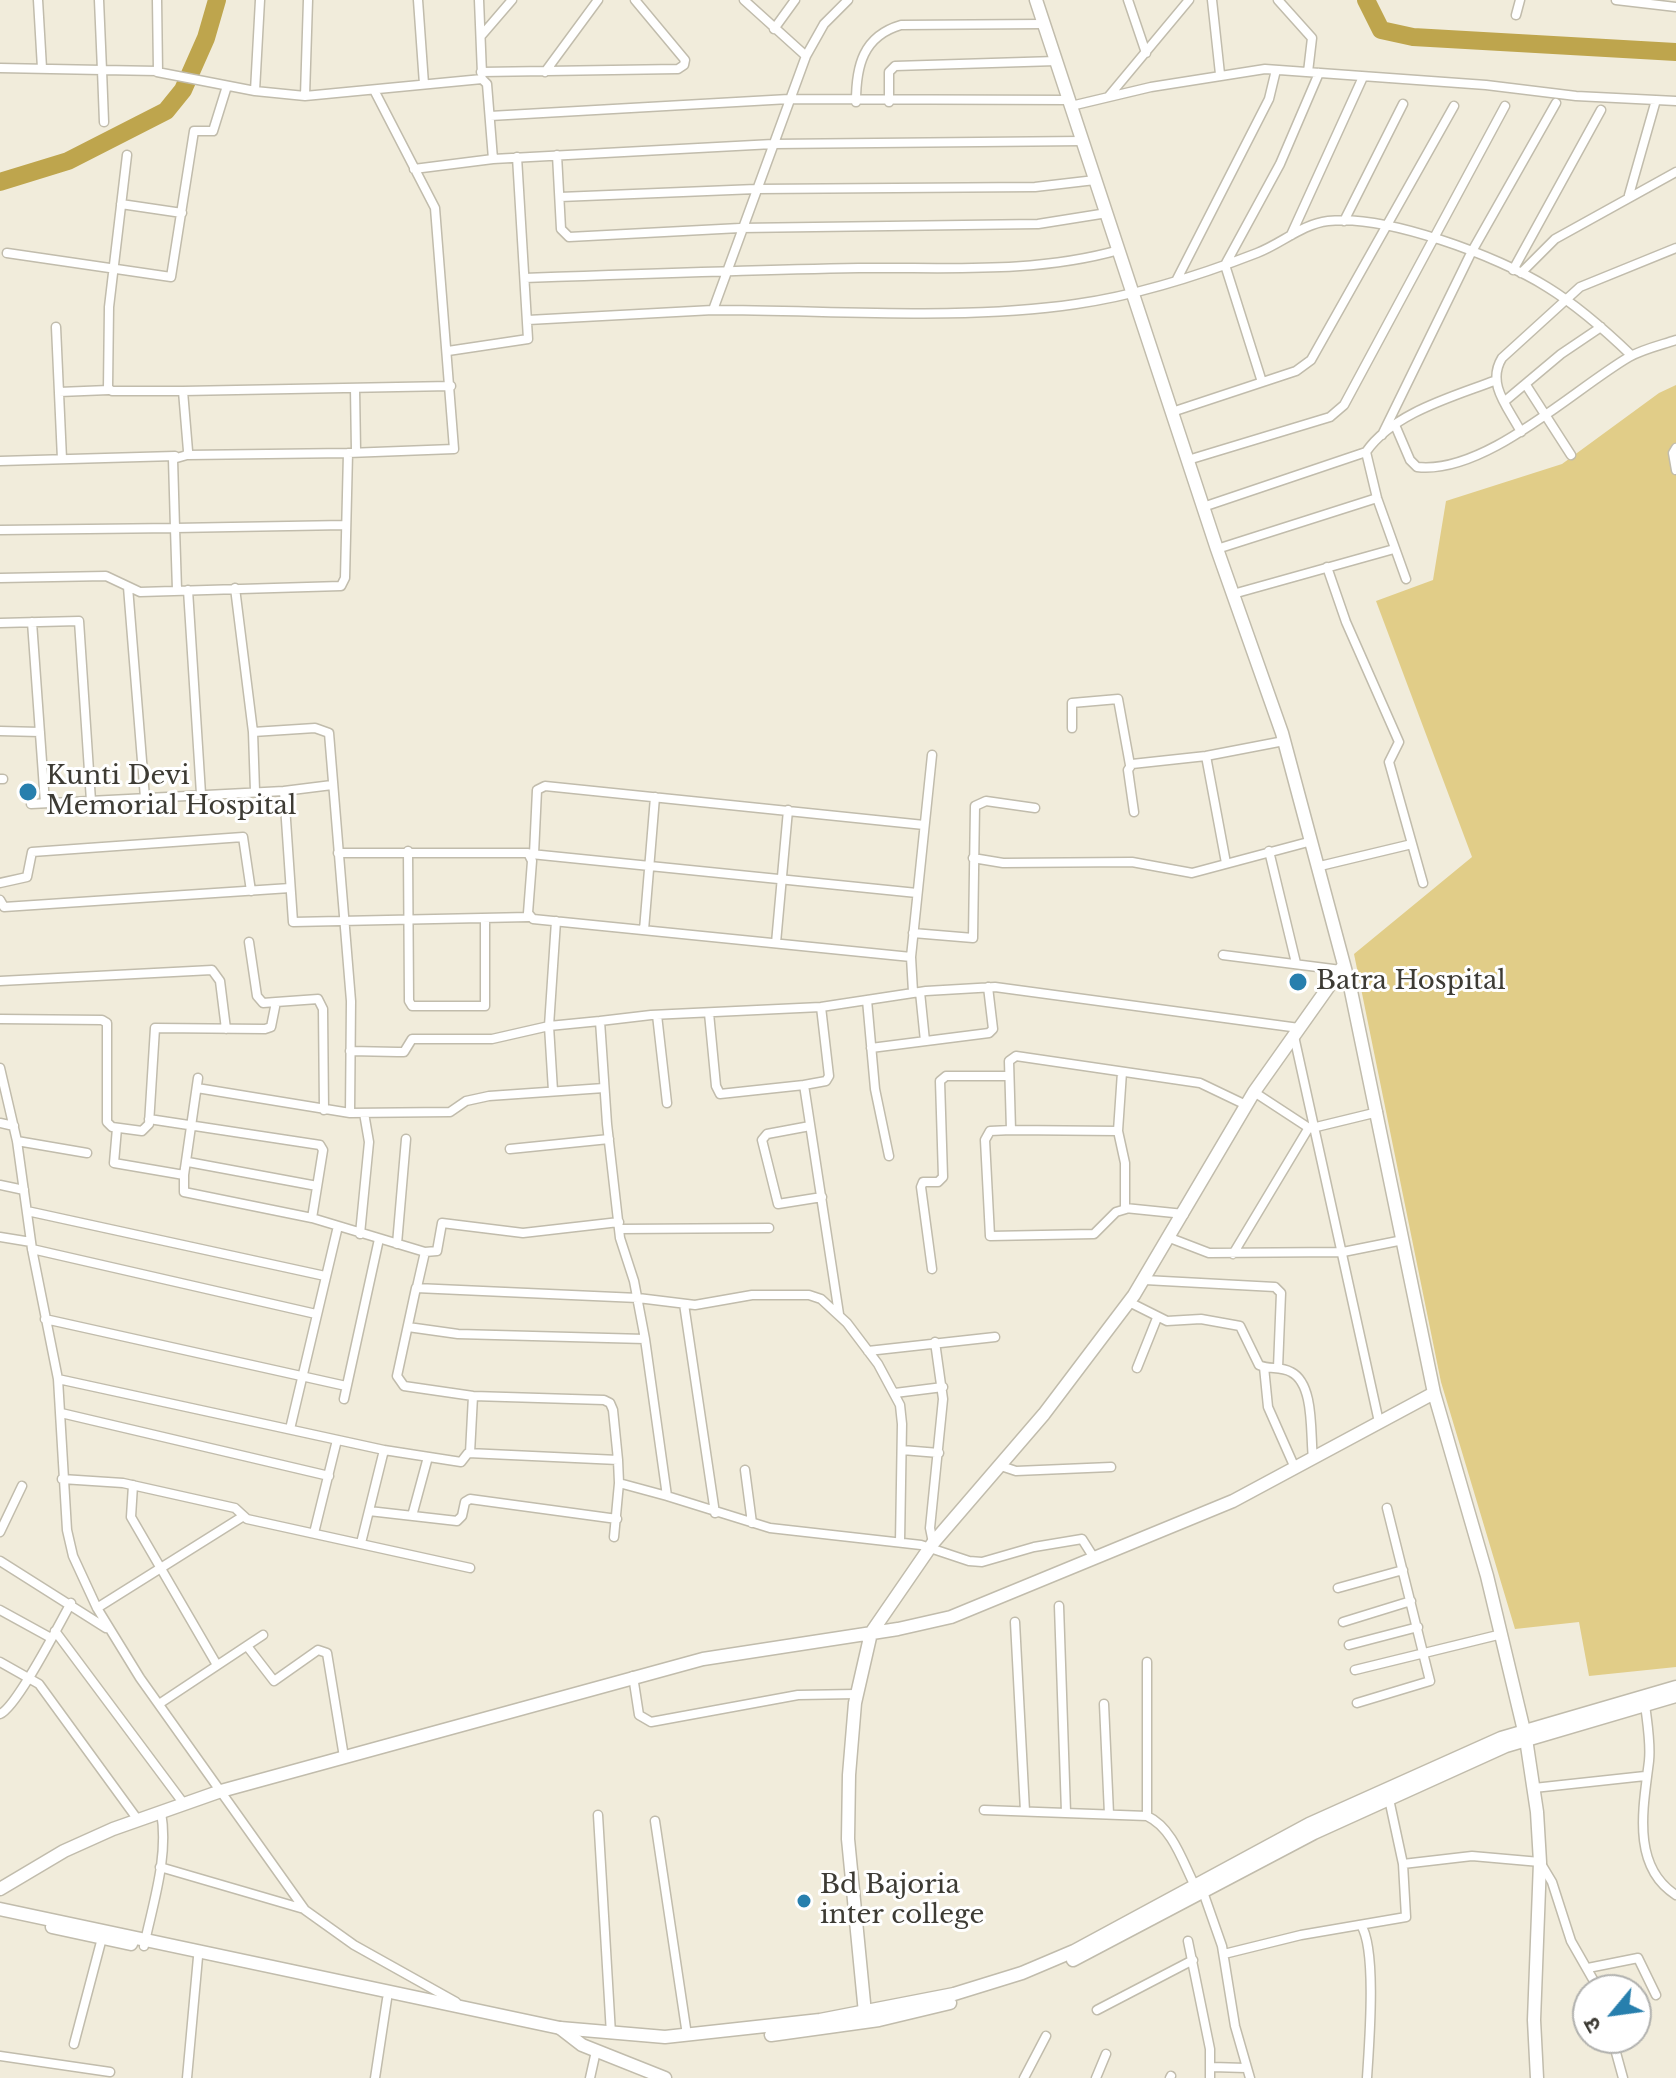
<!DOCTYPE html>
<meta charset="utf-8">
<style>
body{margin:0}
#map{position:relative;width:1676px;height:2078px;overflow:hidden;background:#f1ecdb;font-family:"Libre Baskerville","Noto Sans Devanagari",serif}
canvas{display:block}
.north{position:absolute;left:1572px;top:1974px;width:80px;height:80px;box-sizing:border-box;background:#fff;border:2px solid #b1b1ae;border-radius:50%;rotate:241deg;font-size:22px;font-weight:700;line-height:32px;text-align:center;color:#3d3b34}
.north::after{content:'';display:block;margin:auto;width:28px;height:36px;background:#277fad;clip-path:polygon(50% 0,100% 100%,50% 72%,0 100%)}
</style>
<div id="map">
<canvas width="1676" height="2078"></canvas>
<div class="north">उ</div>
</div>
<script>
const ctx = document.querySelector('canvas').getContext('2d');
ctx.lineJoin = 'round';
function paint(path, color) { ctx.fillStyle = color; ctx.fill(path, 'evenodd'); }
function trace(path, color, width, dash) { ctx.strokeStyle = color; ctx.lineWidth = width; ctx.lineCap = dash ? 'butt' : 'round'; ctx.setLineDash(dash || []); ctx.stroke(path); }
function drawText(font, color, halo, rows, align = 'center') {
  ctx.font = font + ' "Libre Baskerville",serif'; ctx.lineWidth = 6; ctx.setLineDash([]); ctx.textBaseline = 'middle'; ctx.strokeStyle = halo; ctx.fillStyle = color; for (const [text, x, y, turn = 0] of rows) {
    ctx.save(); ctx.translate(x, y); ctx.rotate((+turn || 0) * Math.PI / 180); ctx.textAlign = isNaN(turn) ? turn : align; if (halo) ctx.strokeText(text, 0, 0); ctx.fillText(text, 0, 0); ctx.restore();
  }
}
paint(new Path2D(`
 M1676,385V1667L1589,1676L1579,1622L1515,1629L1441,1382L1354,954L1472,857L1376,601L1433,580L1446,501L1562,464L1659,393Z`), '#e1cd88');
trace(new Path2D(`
 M1366,0L1381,30L1413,37L1676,52
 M0,182L68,161L166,111L183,90L206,38L217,0`), '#bea54d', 18);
const street = new Path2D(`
 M38,0L42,68
 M418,0L424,84
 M479,0L482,74
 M744,0L806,56
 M848,0L824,24L806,56L713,310C832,310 959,321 1076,304C1139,295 1198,276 1257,253C1281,244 1302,224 1328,221C1385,214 1498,256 1547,287C1578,306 1605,330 1631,355
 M1128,0L1146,53
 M1212,0L1220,74
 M1278,0L1312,38L1308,72
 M1616,0L1676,7
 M1516,15L1520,0
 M774,29L795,0
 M481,36L512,0
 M0,68L102,70L99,0
 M157,72L255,91L305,96L482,79L487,84L493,159L773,144L1083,141
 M481,72L678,69L684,65L685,60L635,0
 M545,72L598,0
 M255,91L260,0
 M305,96L308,0
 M1109,96L1189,0
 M856,102C856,66 863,36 901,25L1044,24
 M889,102V72L895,66L1056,61
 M1071,106L1151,87L1265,69L1486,85L1576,96L1676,101
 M490,116L789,99L1069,100
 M104,122L102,70L158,71L157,0
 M557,155L561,229L569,237L740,228L1038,224L1107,213
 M414,169L493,159
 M1629,195L1656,100
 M560,197L756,189L1035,187L1095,180
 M121,204L182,213
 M1344,221L1403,104
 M1291,235L1363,77
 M7,253L171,277L194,131H213L227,86
 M1513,270L1601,110
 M1521,273L1555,239L1676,172
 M525,278C637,274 748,270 859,268C946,267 1034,274 1119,250
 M1176,281L1269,99L1276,70
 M528,320L713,310
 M56,327L62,459
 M448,351L528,339L517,157
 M1262,382L1225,265L1280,164L1319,73
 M1526,385L1571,455
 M355,388L356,451
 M183,391L451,386
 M59,392L109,390
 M1505,401L1561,354L1601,327
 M1172,412L1296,371L1311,360L1454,106
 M1395,425L1410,460L1417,467C1485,475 1574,389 1629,357C1643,349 1661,345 1676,340
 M1521,432C1508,407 1486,384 1502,358L1580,287L1676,248
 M1382,435L1471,253L1556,103
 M1676,448L1673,453L1676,470
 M187,455L348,453
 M1188,460L1330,417L1344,405L1505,106
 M0,461L175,456
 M1203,507L1366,452
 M0,530L175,528L173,459L187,455L188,451L183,391H112L108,388L109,307L127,155
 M1217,549L1377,498
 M1327,567L1346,622L1399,742L1389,762L1423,883
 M0,578L106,576L140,592L341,586L345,578L348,453L454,449L435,208L374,90
 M1406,579L1377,498L1366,452C1393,413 1452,397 1494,381
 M128,587L145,798
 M235,588L253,732L315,728L329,733L351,1001L350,1113L450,1112L466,1101L489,1096L604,1088
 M177,590L175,528L345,525
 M188,590L201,794
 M1233,594L1394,549
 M32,622L45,803
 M0,623L79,621L91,801
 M1072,728V703L1118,699L1130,765
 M0,731L40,732
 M253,732L255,791
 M1206,756L1226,863
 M0,779H3
 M332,785L284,791L293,922L529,917
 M31,804L284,791
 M1134,812L1128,770L1132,764L1206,756L1284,741
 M408,851L409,1001L412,1006H485V918
 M1269,851L1296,963
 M338,853H528L532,861L528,913L533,919L911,957L913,992
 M531,854L917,893
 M534,854L537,790L545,786L924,825
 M973,858L1003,863L1132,862L1192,873L1312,841
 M1320,866L1412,844
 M0,883L27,877L32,852L243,837L251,891
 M0,900L4,907L290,888
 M556,921L549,1026L600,1021L607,1124L620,1238L634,1281L645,1339L667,1496L770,1528L921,1545L969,1561L982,1562L1034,1547L1082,1539L1094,1558
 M644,930L655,797
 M913,933L973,938L975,806L986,801L1035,808
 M249,942L257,996L263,1003L276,1002
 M776,943L788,810
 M1223,955L1341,970
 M911,957L932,755
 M0,981L212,970L220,981L226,1029
 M920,992L925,1041
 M867,1000L875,1089L889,1156
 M709,1013L716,1086L720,1094L804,1085L839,1314
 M657,1015L667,1103
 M0,1019L102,1020L107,1023V1122L112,1127L142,1131L149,1124L155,1028L265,1029L271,1027L276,1002L318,999L323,1009L324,1110
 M600,1021L651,1015L821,1007L926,991L995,987L1299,1028
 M1294,1036L1379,1422
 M871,1048L989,1033L993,1029L988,987
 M350,1051L398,1052H404L412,1039H492L549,1026L553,1091
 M0,1068L17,1141L32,1249L58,1379L67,1530L73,1556L97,1608L140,1678L305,1910L354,1945L456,2002
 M1122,1072L1118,1131L1125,1163V1208L1184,1214
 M804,1085L826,1081L829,1076L821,1007
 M197,1088L350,1113
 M1254,1092L1309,1128
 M149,1119L320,1145L323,1150L312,1218
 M0,1123L14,1126
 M810,1126L767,1134L762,1140L778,1204L822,1197
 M117,1128L114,1163L184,1175L198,1078
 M1011,1130L990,1131L985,1140L990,1236L1094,1234L1116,1212L1126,1209
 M1118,1131L1011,1130L1009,1061L1016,1056L1200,1083L1246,1105
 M17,1141L87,1153
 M510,1149L609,1139
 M188,1162L317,1186
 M184,1175V1192L312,1218L425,1252
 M0,1185L24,1190
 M27,1211L325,1276
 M619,1229L769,1228
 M360,1234L369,1142L364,1113
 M0,1237L31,1242
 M1170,1238L1209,1253L1343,1252L1403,1240
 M397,1244L406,1139
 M32,1249L316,1314
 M1233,1254L1308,1129L1378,1112
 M932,1269L921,1187L923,1182H938L943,1177L940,1081L946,1076H1008
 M1145,1280L1275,1287L1281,1293L1278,1368
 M417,1287L425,1252L437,1251L442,1223L523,1233L619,1222
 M1129,1302L1167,1321L1201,1319L1240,1326L1259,1365C1269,1370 1280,1366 1291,1372C1315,1384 1310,1435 1313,1458
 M684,1304L715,1513
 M45,1319L346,1386
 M408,1327L458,1334L645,1339
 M868,1351L995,1337
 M1264,1367L1268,1407L1295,1468
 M1137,1368L1157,1318
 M58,1379L384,1450L461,1462L468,1453L618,1460L613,1410L610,1403L604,1400L473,1396L404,1386L397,1376L416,1288L638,1298L695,1305L752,1295H809L821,1299L847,1323L878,1364L900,1405L902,1424L900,1542
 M895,1393L943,1387
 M344,1399L379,1239
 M61,1413L329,1476
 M290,1429L338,1226
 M902,1450L939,1453
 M470,1453L473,1396
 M618,1460L619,1483L667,1496
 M1001,1466L1016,1471L1111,1467
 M745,1470L752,1523
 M62,1479L123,1483L235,1508L247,1519L470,1568
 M133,1485L131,1517L217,1665
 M369,1511L457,1521L462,1516L465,1502L470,1499L617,1519
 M412,1516L428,1457
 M0,1532L22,1486
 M314,1533L337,1440
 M614,1537L619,1483
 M361,1543L384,1450
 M933,1543L930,1528L943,1399L935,1342
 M0,1561L106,1628
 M1338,1588L1403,1570
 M1059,1606L1066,1812
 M97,1608L242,1517
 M0,1610L51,1638
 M1015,1622L1025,1811
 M1343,1622L1411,1601
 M55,1631L184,1804
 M1349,1645L1418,1627
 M247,1646L274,1681L318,1650L327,1653L344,1757
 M0,1662L39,1684L138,1820
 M1147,1662V1816
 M1355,1670L1502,1634
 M633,1676L639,1715L651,1722L798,1695L857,1694
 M1357,1703L1430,1681L1387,1508
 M159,1704L263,1635
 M1104,1704L1109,1814
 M1645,1704C1647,1722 1651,1743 1649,1761C1644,1804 1630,1866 1676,1895
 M0,1714C17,1707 59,1624 71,1603
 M1534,1788L1645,1776
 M984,1810L1147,1816C1173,1828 1183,1863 1195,1886
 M598,1815L611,2034
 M655,1821L687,2035
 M1403,1864L1472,1856L1540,1862L1552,1882L1571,1941L1599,1990
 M160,1867L304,1909
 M1202,1889L1222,1946L1235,2026L1250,2078
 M1361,1925C1377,1950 1369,2045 1367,2078
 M1188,1941L1210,2049V2078
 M144,1946C153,1903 169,1856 161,1812
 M1224,1954L1301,1935L1406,1917L1403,1864L1389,1799
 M1588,1968L1638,1958L1656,1995
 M1097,2010L1193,1960
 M1612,2038L1623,2078
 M74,2044L102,1938
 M0,2056L110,2072
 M1212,2067L1246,2068
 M187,2078L198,1957
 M375,2078L387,1999
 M590,2078L596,2051
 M1024,2078L1046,2036
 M1096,2078L1106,2054
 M1170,2078L1171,2076`);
const secondary = new Path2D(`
 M1036,0L1217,549L1282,733L1351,991L1434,1393L1487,1576L1526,1739L1537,1812L1540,1862L1534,2020L1537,2078
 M0,1889L64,1851L113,1829L221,1791L703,1659L898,1629L951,1617L1233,1501L1434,1393
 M865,2013L848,1839L849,1775L855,1703L871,1633L933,1543L1044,1414L1134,1295L1254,1092L1344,965
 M560,2028L582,2045L665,2078`);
const primary = new Path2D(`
 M0,1909L560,2028L665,2037L820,2020L954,1994L1022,1973L1074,1951L1309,1824L1501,1738L1676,1687
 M52,1927L131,1944
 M1073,1960L1314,1833L1506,1746L1676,1696
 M771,2035L879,2020L950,2003`);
trace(street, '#c1bcac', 11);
trace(secondary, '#c1bcac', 15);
trace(primary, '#c1bcac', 15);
trace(street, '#fff', 8);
trace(secondary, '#fff', 12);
trace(primary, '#fff', 12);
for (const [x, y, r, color] of [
 [28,792,10,"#277fad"],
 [1298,982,10,"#277fad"],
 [804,1901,8,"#277fad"]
]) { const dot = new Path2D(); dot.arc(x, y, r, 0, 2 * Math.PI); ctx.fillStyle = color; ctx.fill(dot); trace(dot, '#fff', 3); }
drawText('26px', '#3d3b34', '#fff', [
 ["Kunti Devi",46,777],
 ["Memorial Hospital",46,807],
 ["Batra Hospital",1316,982],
 ["Bd Bajoria",820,1886],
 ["inter college",820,1916]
], 'left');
</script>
